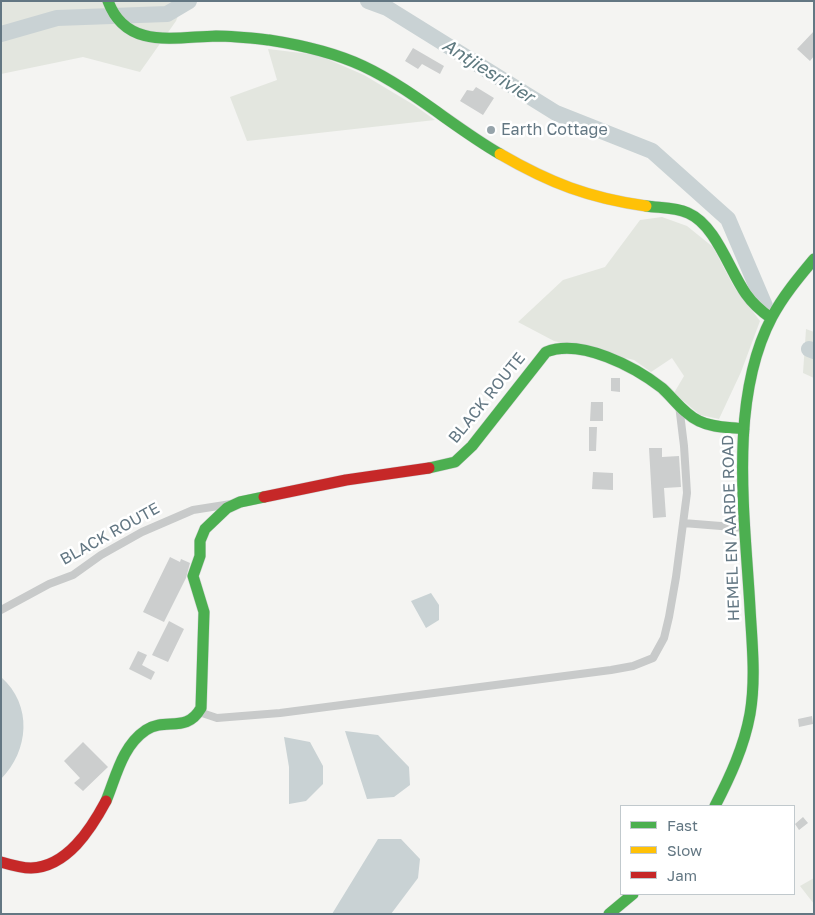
<!DOCTYPE html>
<style>
body{margin:0}
#map{position:relative;width:815px;height:915px;overflow:hidden;background:#f4f4f2;font-family:"Golos Text",sans-serif}
canvas{display:block}
.frame{position:absolute;inset:0;border:2px solid #637783;pointer-events:none}
.legend{position:absolute;left:620px;top:805px;width:175px;height:90px;box-sizing:border-box;background:#fff;border:1px solid #c1c9cd;margin:0;padding:6px 9px;list-style:none;font-size:15px;color:#637783}
.legend li{display:flex;align-items:center;gap:10px;height:25px}
.legend b{width:25px;border:1px solid #c1c9cd}
</style>
<div id="map">
<canvas width="815" height="915"></canvas>
<div class="frame"></div>
<ul class="legend">
<li><b style="height:6px;background:#4caf50"></b>Fast</li>
<li><b style="height:6px;background:#ffc107"></b>Slow</li>
<li><b style="height:6px;background:#c62828"></b>Jam</li>
</ul>
</div>
<script>
const ctx = document.querySelector('canvas').getContext('2d');
ctx.lineJoin = 'round';
function paint(path, color) { ctx.fillStyle = color; ctx.fill(path, 'evenodd'); }
function trace(path, color, width, dash) { ctx.strokeStyle = color; ctx.lineWidth = width; ctx.lineCap = dash ? 'butt' : 'round'; ctx.setLineDash(dash || []); ctx.stroke(path); }
function drawText(font, color, halo, rows, align = 'center') {
  ctx.font = font + ' "Golos Text",sans-serif'; ctx.lineWidth = 5; ctx.setLineDash([]); ctx.textBaseline = 'middle'; ctx.strokeStyle = halo; ctx.fillStyle = color; for (const [text, x, y, turn = 0] of rows) {
    ctx.save(); ctx.translate(x, y); ctx.rotate((+turn || 0) * Math.PI / 180); ctx.textAlign = isNaN(turn) ? turn : align; if (halo) ctx.strokeText(text, 0, 0); ctx.fillText(text, 0, 0); ctx.restore();
  }
}
paint(new Path2D(`
 M1,1H184L176,21L140,72L83,57L1,74Z
 M268,49L318,55L364,75L414,105L435,120L247,141L230,97L277,80Z
 M662,217L687,226L713,247L733,285L760,321L741,372L719,419L700,415L674,393L684,376L672,358L651,372L634,360L554,341L518,322L563,280L605,267L640,220Z
 M806,329L814,332V378L803,373Z
 M814,878V904L800,886Z`), '#e3e6df');
paint(new Path2D(`
 M431,593L439,605V620L426,628L411,601Z
 M1,677C33,705 29,751 1,779Z
 M345,731L378,735L409,767L410,785L394,797L367,799Z
 M284,737L310,742L323,766V784L306,801L289,804V767Z
 M378,839H401L420,859L418,878L391,914H332Z`), '#c9d2d4');
trace(new Path2D(`
 M368,1L387,8L556,113L652,151L728,219L765,306
 M1,34L57,18L167,14L189,1
 M809,349L814,351`), '#c9d2d4', 16);
paint(new Path2D(`
 M814,31V56L810,61L797,49Z
 M413,48L444,66L440,74L422,64L418,69L405,61Z
 M476,87L494,98L483,115L460,101L467,90L473,91Z
 M611,378H620V392L611,391Z
 M591,402H603V421H590Z
 M589,427H597L596,451H589Z
 M649,448H662V457L679,456L681,487L664,488L666,517L653,518Z
 M593,472L613,473V490L592,489Z
 M170,557L180,562L181,559L190,563L186,578L164,622L143,612Z
 M169,621L184,629L168,662L152,655Z
 M138,651L147,655L142,665L155,672L151,680L129,669Z
 M812,716L813,724L799,727L798,719Z
 M83,742L108,767L83,791L74,783L80,778L64,761Z
 M803,817L808,823L799,830L795,824Z`), '#cccece');
const fast = new Path2D(`
 M108,1C126,50 175,37 216,36C234,36 251,38 269,40C301,45 333,52 363,66C412,89 453,127 500,154
 M646,206C660,208 675,207 688,213C716,225 729,270 746,294C753,304 761,311 771,318
 M429,468L455,462L472,446L546,352C581,338 635,367 662,388C674,399 684,414 699,421C713,428 729,427 744,429
 M106,801C116,777 122,746 146,730C166,717 186,734 201,708L204,612L193,576L200,556V541L205,529L227,508L240,502L264,497
 M715,806C730,777 744,747 750,714C756,679 752,644 750,608C745,518 728,400 772,317C783,296 799,277 814,259
 M609,914L633,894`);
const slow = new Path2D(`
 M500,154C550,183 589,198 646,206`);
const jam = new Path2D(`
 M264,497L346,480L429,468
 M1,862C11,865 21,868 31,868C67,867 91,829 106,801`);
trace(fast, '#d1d2d3', 12);
trace(slow, '#d1d2d3', 12);
trace(jam, '#d1d2d3', 12);
trace(new Path2D(`
 M683,523L746,528
 M1,610L49,584L73,575L101,555L142,532L193,510L231,504
 M199,712L217,718L280,713L611,670L633,666L653,658L664,638L669,617L676,577L687,493L684,446L679,405`), '#c8caca', 8);
trace(fast, '#4caf50', 11);
trace(slow, '#ffc107', 11);
trace(jam, '#c62828', 11);
for (const [x, y, r, color] of [
 [491,130,5,"#96a3aa"]
]) { const dot = new Path2D(); dot.arc(x, y, r, 0, 2 * Math.PI); ctx.fillStyle = color; ctx.fill(dot); trace(dot, '#fff', 2); }
drawText('16px', '#637783', '#fff', [
 ["Earth Cottage",501,130]
], 'left');
drawText('16px', '#637783', '#fff', [
 ["BLACK ROUTE",487,398,-51],
 ["HEMEL EN AARDE ROAD",731,528,-92],
 ["BLACK ROUTE",110,534,-29]
]);
drawText('italic 18px', '#5f7a80', '#fff', [
 ["Antjiesrivier",488,71,32]
]);
</script>
